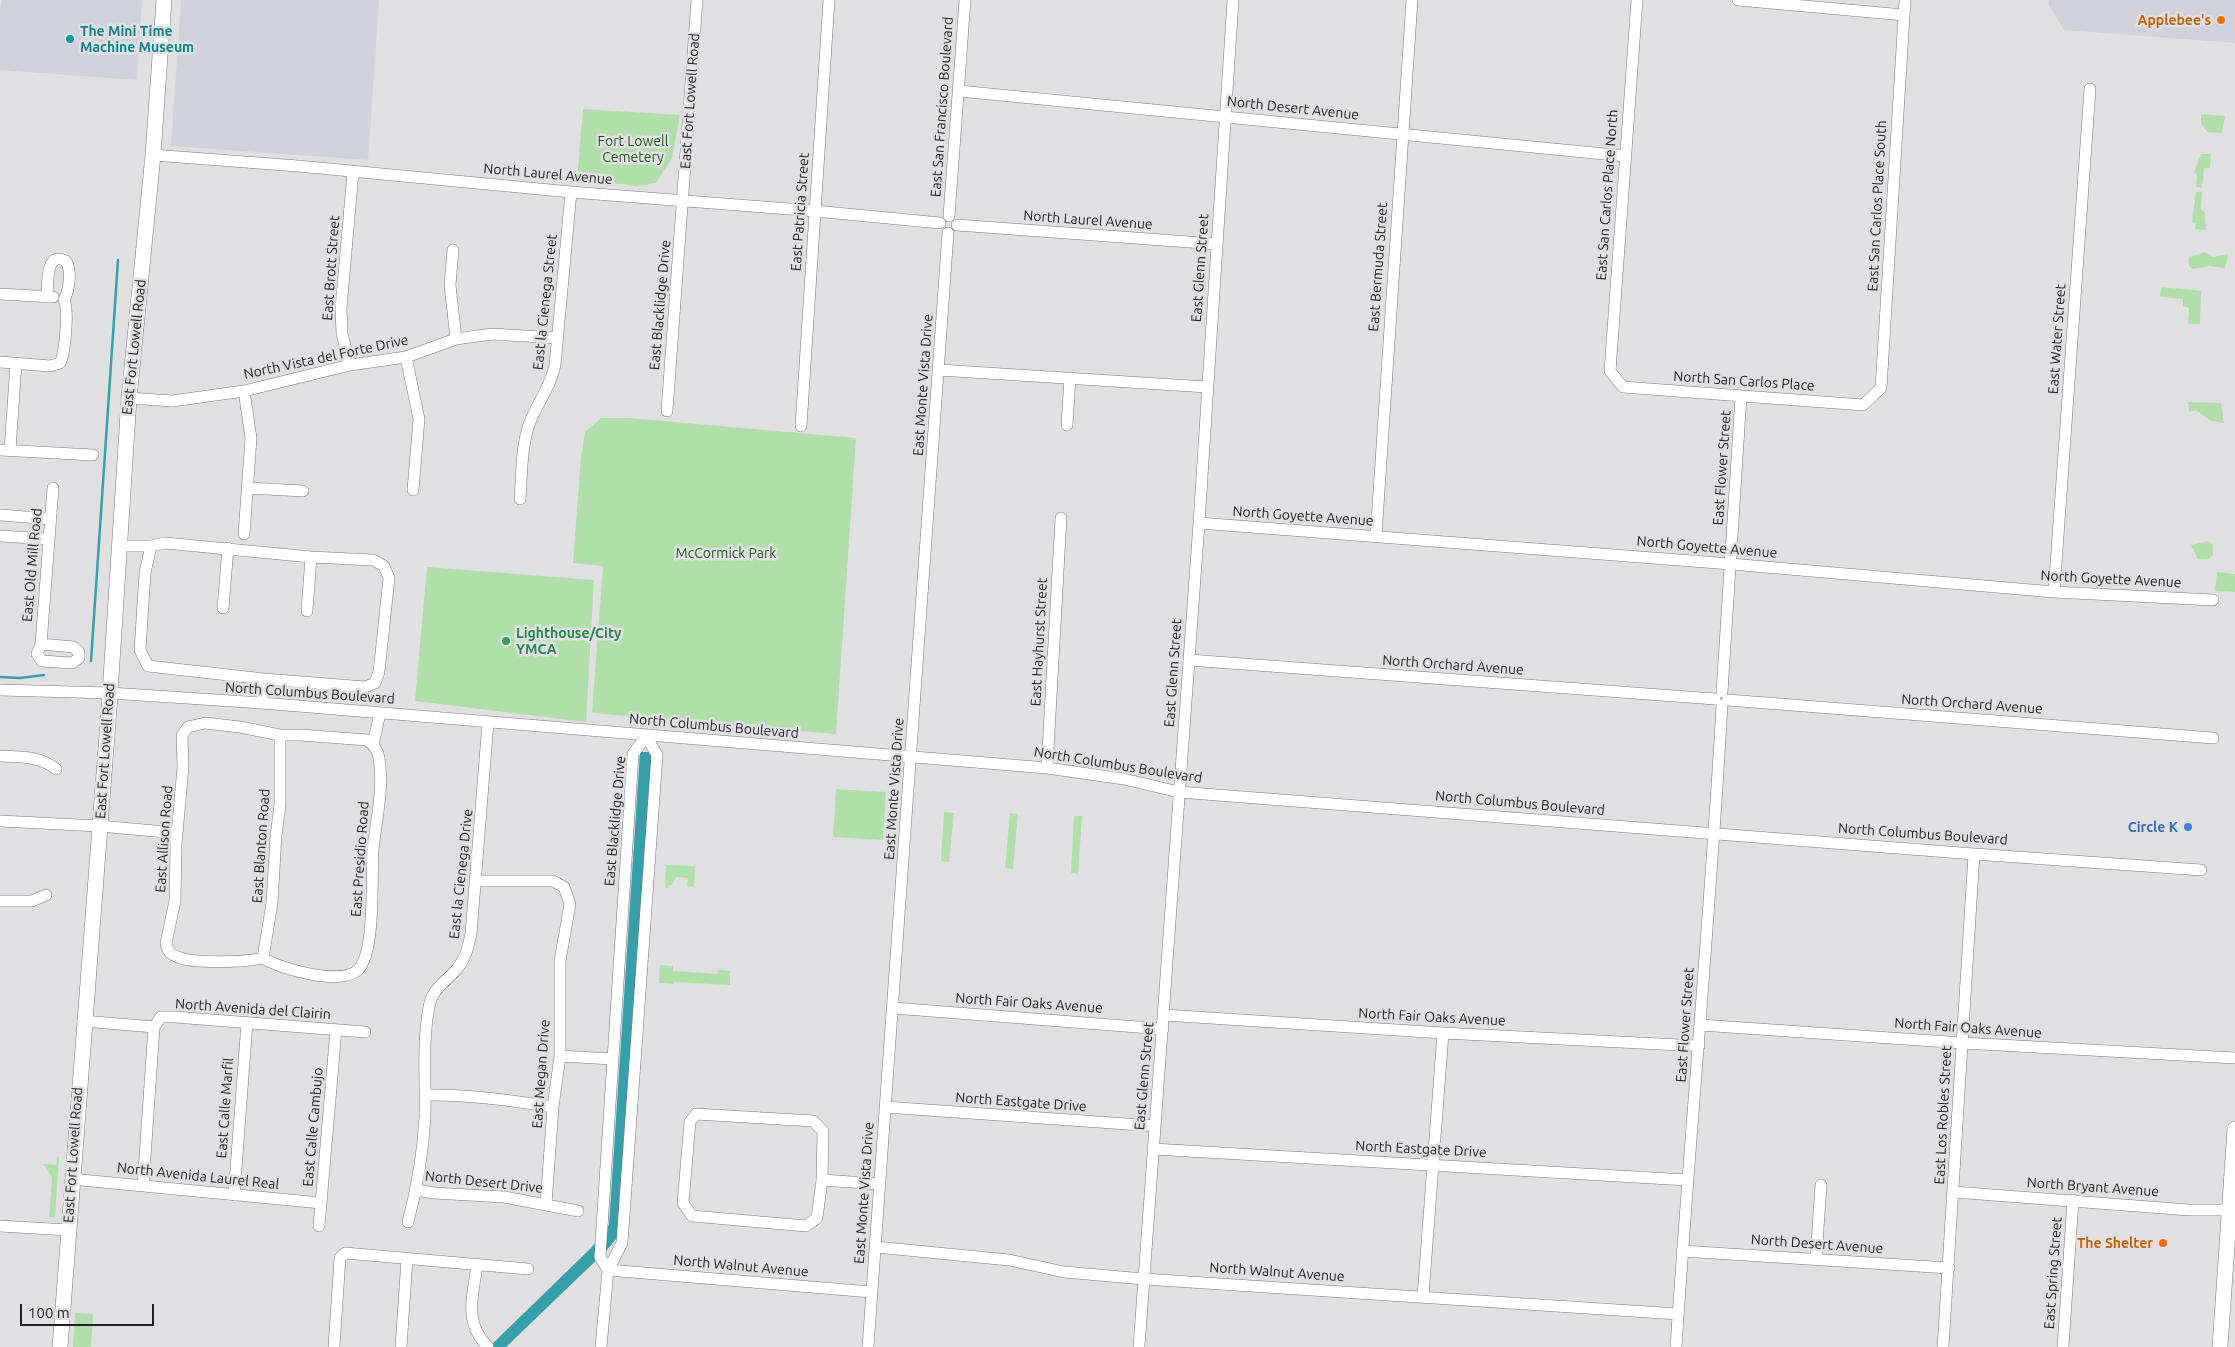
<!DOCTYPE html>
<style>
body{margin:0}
#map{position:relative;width:2235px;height:1347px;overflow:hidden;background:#e0e0e3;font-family:Ubuntu,sans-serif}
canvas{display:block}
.scale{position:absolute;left:20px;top:1304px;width:134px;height:22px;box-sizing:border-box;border:2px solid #212123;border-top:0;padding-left:6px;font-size:15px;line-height:18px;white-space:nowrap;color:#212123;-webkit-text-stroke:4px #e0e0e3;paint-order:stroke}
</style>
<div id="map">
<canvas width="2235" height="1347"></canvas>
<div class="scale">100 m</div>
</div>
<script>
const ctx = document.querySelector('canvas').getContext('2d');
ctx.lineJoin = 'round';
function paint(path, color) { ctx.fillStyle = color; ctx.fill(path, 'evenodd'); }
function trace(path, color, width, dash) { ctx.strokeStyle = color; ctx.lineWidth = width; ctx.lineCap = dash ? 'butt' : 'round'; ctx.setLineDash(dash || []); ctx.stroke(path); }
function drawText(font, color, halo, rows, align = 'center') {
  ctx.font = font + ' Ubuntu,sans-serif'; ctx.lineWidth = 5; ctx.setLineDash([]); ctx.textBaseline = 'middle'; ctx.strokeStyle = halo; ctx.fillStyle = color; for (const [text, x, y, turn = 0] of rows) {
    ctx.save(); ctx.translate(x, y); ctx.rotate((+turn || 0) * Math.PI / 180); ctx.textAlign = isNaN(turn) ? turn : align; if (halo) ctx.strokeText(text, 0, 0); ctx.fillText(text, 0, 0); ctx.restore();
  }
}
paint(new Path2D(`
 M2,0H142L137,80L0,70V8Z
 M181,0H379L368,160L171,146Z
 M2049,0H2235V43L2064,30L2049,5Z`), '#d2d2dc');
paint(new Path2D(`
 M583,109L680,115L672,158L656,183L637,186L577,179Z
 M2201,114L2225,116L2222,133L2207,132L2201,123Z
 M2201,154H2211L2210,168H2204L2202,188L2196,187L2197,174L2194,173Z
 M2196,192H2202L2201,209L2205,213L2206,230L2195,229L2196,223L2192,222Z
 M2205,252L2213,257L2228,254L2225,268L2209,266L2193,269L2189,266V257Z
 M2161,287L2201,291L2200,324H2188L2189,308L2183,306V299L2160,297Z
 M2188,402L2221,403L2224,423L2211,421L2196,410L2189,412Z
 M601,418H629L856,438L836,734L592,713L603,566L573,563L581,457L585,432Z
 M2209,541L2213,545V555L2208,559H2198L2191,545Z
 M427,567L594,580L586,722L415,701Z
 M2217,572L2235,574V592L2215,591Z
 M836,789L886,792L883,840L833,837Z
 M944,812L954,813L949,862L941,861Z
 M1010,813L1018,814L1013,869L1005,868Z
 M1074,816H1082L1078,874L1071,873Z
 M666,865L695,866L694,887L687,886L688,878L676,877L672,885H669L668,888H665Z
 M660,965L673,966V971L717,974L718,970L730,971V985L674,982L673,984L659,983Z
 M57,1156L59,1157L55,1217H49L52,1177L43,1164L56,1165Z
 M75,1313L93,1314L91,1347H73Z`), '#b1dfaa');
paint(new Path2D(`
 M640,752H653L617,1238L606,1251L506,1347H489L592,1247L609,1225Z`), '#379fa9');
trace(new Path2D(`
 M91,661L118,260
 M0,677L20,678L44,675`), '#379fa9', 2.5);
const minor = new Path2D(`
 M1637,0L1610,371L1623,387L1863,405L1881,388L1905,0
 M1738,0L1904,15
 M959,91L1625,156
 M153,155L298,166L571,192L815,211L940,223
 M949,216L965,0
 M957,225L1217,244
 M453,250L450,285L456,339
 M0,294L53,297
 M47,297C48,285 45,250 66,261C72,271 69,291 64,300
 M406,357L419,419L413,490
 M0,362L50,366L60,363
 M60,363C65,354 69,310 64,300
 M350,365L342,334L341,308L353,172
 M939,370L1207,387
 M244,391L251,438L244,534
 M129,398L172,401L244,391L350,365L406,357L456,339L492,334L557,338
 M667,411L697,0
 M1067,425L1070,378
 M801,426L829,0
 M0,450L93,455
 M10,450L16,363
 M248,488L303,491
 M520,499C522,474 521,445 530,422C538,402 551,386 555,365L571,192
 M0,515L51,519
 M1199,523L1731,564L2054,592L2213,600
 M0,536L48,539
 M1376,536L1412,0
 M119,546H151L165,543L311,557L373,560L384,566L389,578L379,672L375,683L365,687L264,679L148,666L140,650L145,573L151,546
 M2054,592L2090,89
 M223,608L228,548
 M307,611L311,557
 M41,644L73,647L79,652V658L72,663L42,661L37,654L41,644L53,488
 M1189,660L1715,699
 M0,690L110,693L262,703L1047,768L1124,779L1179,792L1974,854L2201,870
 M1722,692L1741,396
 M1728,700L2213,738
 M262,703L264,679
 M205,723L240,727L280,735H301L367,740C374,745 378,750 379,758C384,789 376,820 373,850C371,876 376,952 358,970C341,986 280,969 263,958C247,962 193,964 178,957C171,955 167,950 166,943L175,901L176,845L183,767L182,735L188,727Z
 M373,745L380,713
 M0,756C20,757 40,756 56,769
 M1047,768L1061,518
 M0,821L99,826L177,833
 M477,881H553L564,887L570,904L560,961V1056L553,1107L546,1204
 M0,901H32L46,895
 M263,958L272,903L276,836L280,805V735
 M893,1008L1163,1029
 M1164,1015L1443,1033L1699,1046
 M83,1021L154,1027
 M1700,1025L1963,1043L2235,1058
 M154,1027L161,1017H175L365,1032
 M560,1056L612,1059
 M425,1095C468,1094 511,1100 553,1107
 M885,1107L1155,1126
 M1153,1149L1687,1180
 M71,1179L321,1203
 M822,1180L817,1218L806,1226L692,1216L683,1203L690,1122L696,1114L813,1121L823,1131L822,1180L880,1184
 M143,1186L154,1027
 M416,1190L434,1193L504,1197L578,1211
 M1954,1192L2189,1210H2229
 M234,1195L247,1023
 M408,1222C417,1188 423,1153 425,1117C426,1081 422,1044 429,1007C432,988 445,983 457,969C466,958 468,947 471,934L488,722
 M0,1226L68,1230
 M319,1226L336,1030
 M876,1247L1009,1260L1064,1272L1144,1279L1678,1314
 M1682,1251L1949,1268
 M1816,1258L1821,1185
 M477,1265C473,1296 463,1322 488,1347
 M608,1270L871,1292
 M1423,1296L1443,1033
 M334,1347L340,1258L345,1253L528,1269
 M401,1347L407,1259
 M601,1347L608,1270L622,1243L657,755L646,736L633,754L600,1257L608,1270
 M868,1347L948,233
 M1139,1347L1199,523L1233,0
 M1676,1347C1690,1133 1710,919 1722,705
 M1943,1347L1974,854
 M2063,1347L2073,1200`);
const major = new Path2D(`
 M60,1347L109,709L129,398L153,155L164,0
 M2220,1347L2235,1129`);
trace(minor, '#767679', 12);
trace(major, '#767679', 16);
trace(minor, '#fff', 11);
trace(major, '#fff', 15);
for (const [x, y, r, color] of [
 [2221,20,5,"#e8710a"],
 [70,39,5,"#0f9aa8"],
 [506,641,5,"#2e9e5b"],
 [2188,827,5,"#3f7fe0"],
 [2163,1243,5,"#e8710a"]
]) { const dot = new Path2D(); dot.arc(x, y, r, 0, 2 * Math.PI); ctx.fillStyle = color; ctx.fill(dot); trace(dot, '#e0e0e3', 2); }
drawText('bold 14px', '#c56008', '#e0e0e3', [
 ["Applebee's",2211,20],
 ["The Shelter",2153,1243]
], 'right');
drawText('bold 14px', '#0d838f', '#e0e0e3', [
 ["The Mini Time",80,31],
 ["Machine Museum",80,47]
], 'left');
drawText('14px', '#212123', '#e0e0e3', [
 ["East Fort Lowell Road",690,101,-86],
 ["East San Francisco Boulevard",942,107,-86],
 ["North Desert Avenue",1293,108,6],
 ["North Laurel Avenue",548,174,5],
 ["East San Carlos Place North",1607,195,-86],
 ["East San Carlos Place South",1877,206,-87],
 ["East Patricia Street",800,212,-86],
 ["North Laurel Avenue",1088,220,4],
 ["East Bermuda Street",1378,267,-86],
 ["East Brott Street",331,268,-86],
 ["East Glenn Street",1200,268,-86],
 ["East la Cienega Street",545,302,-84],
 ["East Blacklidge Drive",660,305,-85],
 ["East Water Street",2057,339,-86],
 ["East Fort Lowell Road",134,347,-84],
 ["North Vista del Forte Drive",326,357,-12],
 ["North San Carlos Place",1744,381,4],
 ["East Monte Vista Drive",923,385,-86],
 ["East Flower Street",1722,468,-86],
 ["North Goyette Avenue",1303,516,4],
 ["North Goyette Avenue",1707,547,5],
 ["East Old Mill Road",32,565,-85],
 ["North Goyette Avenue",2111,579,3],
 ["East Hayhurst Street",1039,642,-87],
 ["North Orchard Avenue",1453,665,4],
 ["East Glenn Street",1173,673,-86],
 ["North Columbus Boulevard",310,693,4],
 ["North Orchard Avenue",1972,704,4],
 ["North Columbus Boulevard",714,726,5],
 ["East Fort Lowell Road",105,751,-86],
 ["North Columbus Boulevard",1118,765,9],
 ["East Monte Vista Drive",894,789,-86],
 ["North Columbus Boulevard",1520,803,5],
 ["East Blacklidge Drive",615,821,-85],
 ["North Columbus Boulevard",1923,834,4],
 ["East Allison Road",164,839,-86],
 ["East Blanton Road",261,846,-86],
 ["East Presidio Road",360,859,-86],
 ["East la Cienega Drive",461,874,-84],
 ["North Fair Oaks Avenue",1029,1003,4],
 ["North Avenida del Clairin",253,1009,4],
 ["North Fair Oaks Avenue",1432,1017,3],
 ["East Flower Street",1685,1025,-86],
 ["North Fair Oaks Avenue",1968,1028,4],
 ["East Megan Drive",541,1074,-86],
 ["East Glenn Street",1144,1076,-85],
 ["North Eastgate Drive",1021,1102,4],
 ["East Calle Marfil",225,1108,-86],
 ["East Los Robles Street",1943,1115,-87],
 ["East Calle Cambujo",313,1127,-85],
 ["North Eastgate Drive",1421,1149,3],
 ["East Fort Lowell Road",73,1155,-86],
 ["North Avenida Laurel Real",198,1176,6],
 ["North Desert Drive",484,1182,6],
 ["North Bryant Avenue",2093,1187,4],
 ["East Monte Vista Drive",864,1193,-86],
 ["North Desert Avenue",1817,1244,4],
 ["North Walnut Avenue",741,1266,5],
 ["North Walnut Avenue",1277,1272,4],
 ["East Spring Street",2053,1273,-86]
]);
drawText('14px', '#1d5a15', '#e0e0e3', [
 ["Fort Lowell",633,141],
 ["Cemetery",633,157],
 ["McCormick Park",726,553]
]);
drawText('bold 14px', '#27864d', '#e0e0e3', [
 ["Lighthouse/City",516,633],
 ["YMCA",516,649]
], 'left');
drawText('bold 14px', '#366cbe', '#e0e0e3', [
 ["Circle K",2178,827]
], 'right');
</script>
